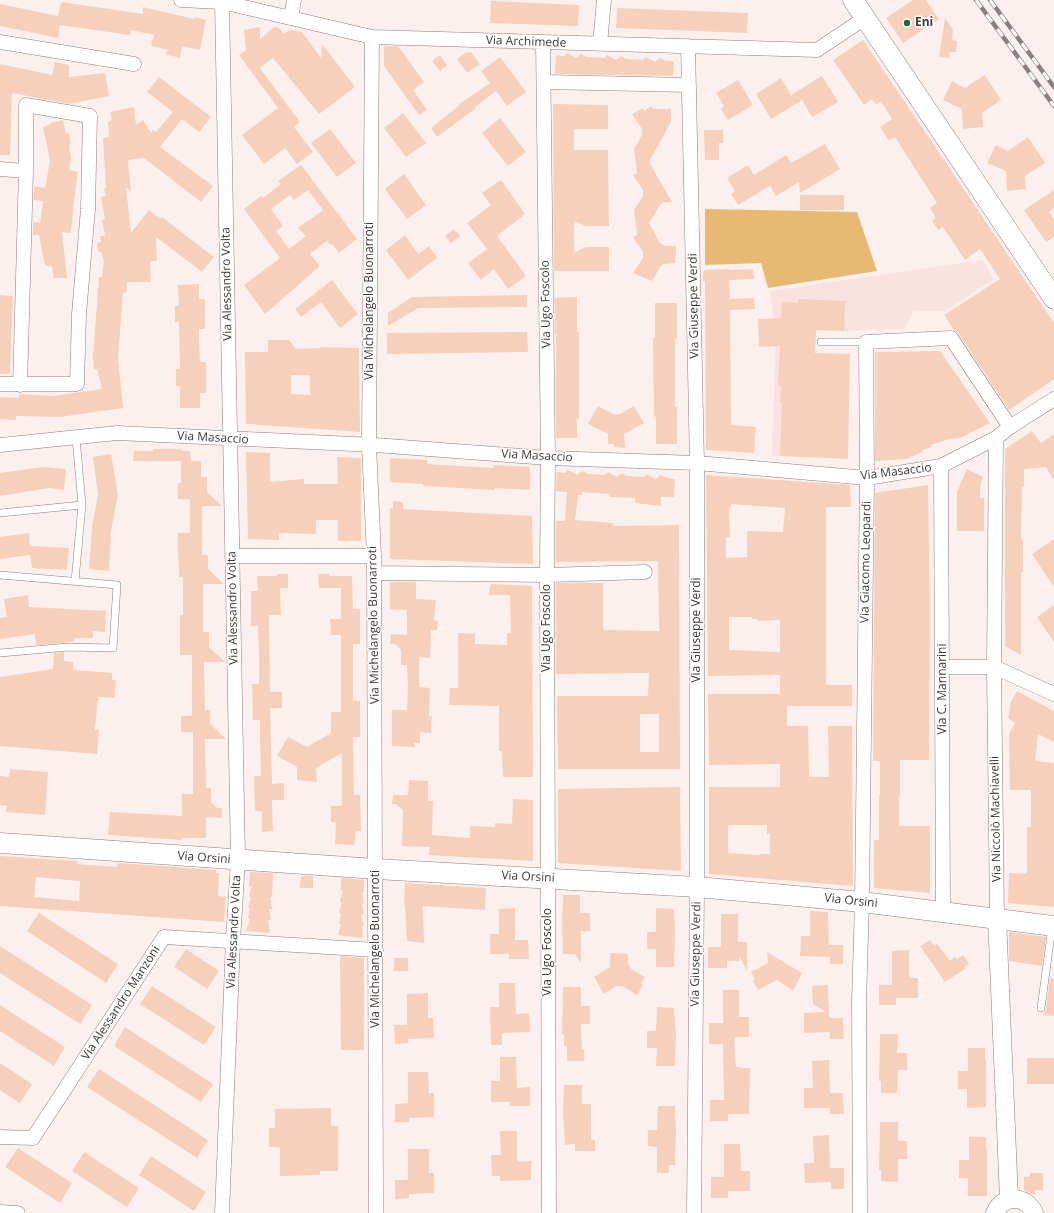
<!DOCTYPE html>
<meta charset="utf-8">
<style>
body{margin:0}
canvas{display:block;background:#fcf0ef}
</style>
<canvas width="1054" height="1213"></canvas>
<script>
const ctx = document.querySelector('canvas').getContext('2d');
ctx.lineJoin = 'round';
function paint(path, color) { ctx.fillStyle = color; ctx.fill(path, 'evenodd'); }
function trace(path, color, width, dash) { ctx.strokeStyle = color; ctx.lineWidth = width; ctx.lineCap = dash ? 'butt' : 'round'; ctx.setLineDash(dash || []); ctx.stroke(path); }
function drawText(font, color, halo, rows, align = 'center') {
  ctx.font = font + ' "Open Sans",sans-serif'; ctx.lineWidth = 3; ctx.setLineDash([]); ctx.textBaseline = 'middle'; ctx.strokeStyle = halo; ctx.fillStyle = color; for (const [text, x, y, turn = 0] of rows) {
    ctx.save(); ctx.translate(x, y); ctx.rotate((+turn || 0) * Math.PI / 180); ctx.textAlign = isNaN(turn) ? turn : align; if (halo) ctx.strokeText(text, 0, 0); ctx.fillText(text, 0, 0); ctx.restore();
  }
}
paint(new Path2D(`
 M982,260L994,279L945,311H914L904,329L844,331L816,330L814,373L780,456L772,455L776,334L770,291Z`), '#f9e2e0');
paint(new Path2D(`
 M705,209L857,212L877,271L768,288L761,263L705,265Z`), '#e7b973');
paint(new Path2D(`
 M913,0H926L939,19L903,43L886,18Z
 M491,1L579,5L578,26L490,23Z
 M61,2L143,14V7L194,19L195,17L206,20L200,50L182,46L180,58L165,54L169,50L151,46L154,35L131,30L130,35L60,25L58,38L0,26V4L58,16Z
 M617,8L748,13L747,33L616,28Z
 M945,18L953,30L952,40L957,41L956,52H950L949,58L939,57Z
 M260,27V39L274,27L279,28L284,34L290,30L302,32L321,58L322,44L355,87L319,114L273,58L260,68L300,122L294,127L313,152L297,164L285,148L264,164L242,135L278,108L239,55L246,50L244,30Z
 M863,40L1054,323V379L1009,410L958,333L954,330L944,315L1000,279L980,249L965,260L943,227L938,230L932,221L936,218L930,208L937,203L895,137L889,141L880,127L892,119L881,101L876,105L872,99L864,105L833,60Z
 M384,46H398L424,82L413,90L427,110L419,115L384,66Z
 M471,52L480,64L467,73L457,59L465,53Z
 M567,53L576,58L581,54L587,57L604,58L607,55L616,60L621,56L626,59L643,60L646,57L655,62L660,58L666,61H674L673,76L555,74L556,55L564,56Z
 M440,55L447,65L440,71L432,61Z
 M500,57L526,92L507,106L496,91L475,107L476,108L437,137L431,128L459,106L458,105L490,83L481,71Z
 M55,62L69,65V77L105,73L109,96L69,104L12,93L10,155H0V64L52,75Z
 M985,75L1001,100L982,113L983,127L963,129L962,109L943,100L952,81L965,88Z
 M822,76L838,102L812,117L802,100L771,119L756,94L781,78L791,95Z
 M159,77L211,117L199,132L182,119L160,147L213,186L201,202L144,158L128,160L131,191L126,187L131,233L149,210L160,219L162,217L214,257L202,272L156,237L157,261H150L151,282H127L126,293L123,292L118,358L123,408L60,417L16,416V420L0,419V397L19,398V394L53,396L102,389L97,369H94L93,357L99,277H102L104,261L101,252H98L97,243L101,242L100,236H105L102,220L105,219L101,197L106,196L104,188H106L103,138L109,137L108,122L112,120L110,112L134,107L136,125L143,120L151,133L153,130L156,132L173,112L147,92Z
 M738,80L753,105L728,120L721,109L724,106L716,93Z
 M553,104L608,105V129H574V150H608L609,226H586L574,221V253L586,247H609V271H554Z
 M651,106L653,109H671V122L649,162L672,202H664L660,205L649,223L660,243L665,246H676V256H675V263L664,264L660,267L652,281L633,273L643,258V252L633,237L637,235L634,210L643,196V190L633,175L637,173L634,149L642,135V129L632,114L643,108L644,111Z
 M403,113L426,143L406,157L384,128Z
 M500,118L526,152L508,166L482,133Z
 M63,120L66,134L69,133L71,144L69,145L71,159L69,170L78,172L74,200L71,233L62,232L67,278H54L52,267L45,265L39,235H33V222L40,223L43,201L34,200V186L45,188L50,161L43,127L51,124V123Z
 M330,129L356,163L337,177L311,143Z
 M704,130H723V143H719V160H705Z
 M1028,137L1045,163L1025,176L1026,189L1007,191L1006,171L987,163L996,145L1008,151Z
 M825,144L840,169L800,193L799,182L776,196L770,186L738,205L731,194L735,191L727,178L748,165L754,175L786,155L791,163Z
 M301,165L357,239L339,253L332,244L330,245L327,241L310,254L320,266L265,314L244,285L280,258L244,209L261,196L263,198L281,184L278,181ZM308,190L323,210L298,228L306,236L289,249L276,231L283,226L271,209L290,195L294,200Z
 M404,174L426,205L407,219L385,189Z
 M501,180L525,214L497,236L526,276L508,289L494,269L481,280L468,263L487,249L467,223L491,205L482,193Z
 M1054,190V208L1049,212L1054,219V237L1046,242L1024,210Z
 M800,195H844V210H800Z
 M454,229L460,236L451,243L445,236Z
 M405,235L418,254L429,246L437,258L408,280L386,250Z
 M729,269V270L753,269L754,279L729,280L730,299L754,298L755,309L730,310L731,425L756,427L754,453L706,450L705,281H703V272H704V270Z
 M332,280L358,314L340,328L321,302L301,317L295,309Z
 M199,284V299H205V329H199V340L200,362H206V393H200V408H180V386H176V369H180L179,322H175V306H179L178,285Z
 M0,295L13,296L10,374H0Z
 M527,295V307L418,308L388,326V313L412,297Z
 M577,297V332H579V419L577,418V438H556V334H555V298Z
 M798,299L845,301L844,331L816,330L815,353L850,354L848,459L780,456L782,402H780L781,386H778L780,346L759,347L758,319L781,318L782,302L798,303Z
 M655,303H677V339H675V407H677V444H656V416L654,417L653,338H655Z
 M527,332L528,352L387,354V333Z
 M268,340H289L296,349L321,348V347L359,348L360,432L246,424L245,352H268ZM291,375H310V395L291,394Z
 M940,351L990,423L960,438L949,439L931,445L932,447L922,450L923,452L906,459L875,461V352Z
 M598,406L613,414L618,415L634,406L644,423L624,434L625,448L614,447V444H608V434L588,424Z
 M1032,431L1041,443L1054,434V480L1046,467L1024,469V486H1022L1021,539L1023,540V572H1021V655L1005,646V449Z
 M153,449H181V451H190L191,461H201V477H207V492L222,506H202V555H208V569L224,584H203V632H209V647L225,662H204L205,710H210V724L226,739H205L206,788H211V802L217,808H222V818L206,817V838H182V840L108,835L110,812L182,816V794H193V732H181V716H192V655H180V615H183V577H179L178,546V533H190V499H178V483H181V461H133L134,451H153Z
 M246,452L270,453V482L304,479V484H338L337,457L361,458V541H338V520H316V534L279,533V540L248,539Z
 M111,454L118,495L110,536H111L109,571L89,569L92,527L98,494L93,457Z
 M390,458L427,460V464L493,468V465L530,467V490L495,488V490L423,486V484L390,482Z
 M43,467L66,469L64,490L49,488L0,496V473Z
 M967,469L983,477L980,487V498H984V531H957V492Z
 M568,470L577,475L582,471L588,474L605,475L608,472L617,477L622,473L627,476L644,477L647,474L656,479L661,475L667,478L675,479L674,497H661V506L635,503V498L610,497V494L582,492V495H578L575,520L613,523V526L679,525L680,769H558L557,696H648L649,673L556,674V583H603V630L659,631L658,561L556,562V521H565L567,492L556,491L557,472L565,473ZM640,714H659V752H640Z
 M706,475L850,485L851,507H826V685H852V706H787V726H808L809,777H829L828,726H852L853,886L709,874V787H780V764L709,765L708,694H780V675L708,676ZM731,504L785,508L783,532L747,531V557L726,558V537H730L729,507H731ZM729,617H752V619H758V621L780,620V652L729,650ZM728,825H767V834H770V854H760V855L728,853Z
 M928,485L930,615L929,760H900V797H899V826H930V893L874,888V840H879V795H880V761H873L875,493Z
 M393,501L403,502V509L532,516L533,564L390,559V508H393Z
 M29,533L30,546L69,548L67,570L32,568L30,555L0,559V537Z
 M1054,539V587L1032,554Z
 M277,574H288V588H280L281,615H269L270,692H282V708H270L272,784L284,783V800H272L273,831L262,832V811H255L254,776H261L260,740V720H253L252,684H259V654L258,626H251V591H258L257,576H277Z
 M318,574H329V576H352L353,609H360V644H353V701H360V737H353L354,795H360L361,831H356L354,845L335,844L336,822H331V806H342V753L316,768L317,782L297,780V767L277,756L288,737L307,747L331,733V712H341V635H331L330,619H341V588H319Z
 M390,582H416V599L436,600L434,620L438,621L437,630H431L430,658L419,657V687L430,688L429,716H432L431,733L420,732V743H414L415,747L392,746V710H407L408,686L407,665H401V650L395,644H390L391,634L407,635V610L390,609Z
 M492,584L532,586L533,777H503L502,751H499V706L449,705L450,688H458V633L475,634V644L507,645V633H511L510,595H489V589Z
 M28,595L29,607L106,611L105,632L93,631V638H75L74,642L36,645L35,634L0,639V618L7,617L4,599Z
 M1054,605V642L1037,617Z
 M64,652V661L73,662V670L112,673V680H116L115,698L98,697L95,730H99L97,754L0,746V677L53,669L54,653Z
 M1017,691L1054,711V742L1038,734L1035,761L1054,763V907L1008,903L1009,873L1027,874V827H1031V790H1010L1009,734L1015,723L1008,718L1011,702Z
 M10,769L48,772L45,815L6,812L7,806L0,805V776L9,777Z
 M409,780L428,781V801H433L432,835L470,838V826L495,827V823L512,824L513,799L533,800V861L429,855L430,847L402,846L403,810L396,804H392L393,795H408Z
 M680,787L681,871L558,863V789Z
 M0,856L78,861L77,864L117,867L118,863L216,870V873H219L218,896L226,897L224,922L0,906ZM36,877L80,881L79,901L34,897Z
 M250,872L273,873L272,897H270L272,909H269L271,920H268L270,933L246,931L250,919H248L250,908H248L251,897H249L252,886H249Z
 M301,876H313V888H300Z
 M341,878L364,880V892H362L364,903L362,904L364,914L361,915L364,926H362L363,938L338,935L341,924H339L341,913H339L342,902L340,901L343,891L341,890Z
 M405,883L486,888L485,910L423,906L424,943L407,941L405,905H404Z
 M563,895H580V913H590V931H581V963L575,954H563L562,921Z
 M515,908V940H528L529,959H509V954H490V934H499V909Z
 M656,908L674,909L675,935L674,967H656V949H647V932H656Z
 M810,911L828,912L829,945H843V964H830V957L800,956L801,936H810Z
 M39,913L118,964L106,983L27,931Z
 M721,914H738V942H747V971L739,956V961H727V968H708V947H721Z
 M1009,932L1046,937L1042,966L1009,961Z
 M930,940L934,946L937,944L950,961L955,957L957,959L963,955L969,964L964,967L965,969L945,982L920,946Z
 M0,946L92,1005L80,1024L0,973Z
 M186,949L219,971L207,989L174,967Z
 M909,950V978H918V998H896V1005H879V985H892V951Z
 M767,952L802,973L793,991L777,980L758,990L753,981L755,980L751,972L768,963Z
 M610,953L628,954V963L631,969L645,977L641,984L643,985L637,995L622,986H616L604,994L594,977L610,967Z
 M340,956L364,958V1050H341Z
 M394,958H408V971H394Z
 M1050,978L1054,979V1016L1043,1015L1046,1009Z
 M499,983H515L516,1014L529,1013L530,1032L502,1033V1045H491L490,1007H499Z
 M828,985L829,1018H843L844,1039H830V1032L804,1033V1013L826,1012L813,1004L812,986Z
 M152,986L216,1027L204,1045L140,1004Z
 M563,987H581V1006H590V1024H581L582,1050H584V1061H567V1046H564V1034H562Z
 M723,990H739V1017H749V1037H734L736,1067H740V1068H750L749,1114H728V1121H710V1100H724L723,1044H709V1023H723Z
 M428,993V1018H433L434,1038L408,1039V1043L395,1044L394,1025H407V994Z
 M0,1005L65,1047L54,1066L0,1031Z
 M657,1007L674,1008L676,1034L675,1066H656L657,1048H647V1031H656Z
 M125,1027L213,1084L201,1102L114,1046Z
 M880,1034H898L897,1053H907V1070H898L897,1093H881V1081H879Z
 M968,1048H985V1060H986V1107L967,1108V1089H958V1071H968Z
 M500,1057H516L517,1088L530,1087V1106H510V1102H491V1081H500Z
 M1027,1058H1054V1084H1027Z
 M829,1060L830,1093H843L844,1114H830V1108H804V1088H813L812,1061Z
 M0,1063L32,1084L20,1103L0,1090Z
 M99,1069L208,1140L197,1158L87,1087Z
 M408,1072H428L429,1093H434V1117L409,1118V1122H395V1104L408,1103Z
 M564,1085H582V1104H591V1140H595V1151H575V1144L565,1145L563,1112Z
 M658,1106H675L676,1133L675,1165H669V1173H657V1147L648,1146V1130H657Z
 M331,1108V1126H338V1171H320V1175L280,1176V1147H269V1128H275V1109Z
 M880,1122H898V1141H907V1159H898V1182L881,1181V1170H879Z
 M500,1131H517V1162L531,1161V1180L500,1181V1176H492L491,1155H501Z
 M829,1135L830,1168H844V1189H831V1182L805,1183L804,1163H814L813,1136Z
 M969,1137H986V1149H987V1196H968V1178H959V1160H969Z
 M724,1144H740L741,1171H750V1191H728V1198H711V1177H724Z
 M18,1148L72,1183L60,1203L5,1167Z
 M408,1149H429V1173H434V1193L409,1194V1198L395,1199V1180H408Z
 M84,1152L139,1188L127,1207L72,1171Z
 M151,1156L206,1192L194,1211L139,1175Z
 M1030,1173H1043V1190H1035V1194H1031L1024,1190V1177H1030Z`), '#f6d0bb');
const service = new Path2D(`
 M821,342H866
 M0,513L82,505
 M0,575L117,585L113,648L68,647L0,653
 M75,581L82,505L76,437
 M1041,1008L1052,927`);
const minor = new Path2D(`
 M181,0L222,2L372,37L817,50L865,18
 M291,18L294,0
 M372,37L369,445L374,556L376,1213
 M0,42L134,64
 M543,42L548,458L547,571L549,1213
 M600,44L604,0
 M688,46L697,463V887L694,1213
 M544,82L689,85
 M0,169L26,171
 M0,384H77L79,314L88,209L90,116L26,105V171L20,385
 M996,438L994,667L997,918
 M0,445L117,433L375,445L548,458L697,463L867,478L941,466L996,438L1010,427L1054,399
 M941,466L943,912
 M232,556H374
 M374,573L547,575L645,572
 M943,667H994L1054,694
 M0,1137L33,1138L164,937L376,950
 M0,1212L18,1213
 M222,1213L233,942L238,860L222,2
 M860,1213L859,1003L862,902L867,478L866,342L951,338L1010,427`);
const tertiary = new Path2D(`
 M997,918L1009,1199
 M995,1213C1003,1194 1026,1195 1034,1213`);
const secondary = new Path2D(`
 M853,0L1054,299
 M0,843L376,869L697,887L862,902L1054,926`);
trace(service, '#8e7c7a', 8);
trace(minor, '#8e7c7a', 15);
trace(tertiary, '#8e7c7a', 19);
trace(secondary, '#8e7c7a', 21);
trace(service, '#fff', 7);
trace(minor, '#fff', 14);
trace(tertiary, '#fff', 18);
trace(secondary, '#fff', 20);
const rail = new Path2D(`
 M976,0L1054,106
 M990,0L1054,87`);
trace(rail, '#8a807f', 4.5);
trace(rail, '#fff', 3, [9]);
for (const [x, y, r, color] of [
 [907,23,4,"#186c3e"]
]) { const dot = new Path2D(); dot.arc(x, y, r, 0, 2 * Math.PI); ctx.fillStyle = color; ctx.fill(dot); trace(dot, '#fff', 1.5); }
drawText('bold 12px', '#3f3736', '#fff', [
 ["Eni",915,23]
], 'left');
drawText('12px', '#3f3736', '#fff', [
 ["Via Archimede",526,42,2],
 ["Via Alessandro Volta",227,284,-91],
 ["Via Michelangelo Buonarroti",370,301,-90],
 ["Via Ugo Foscolo",546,304,-91],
 ["Via Giuseppe Verdi",694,306,-91],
 ["Via Masaccio",213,438,3],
 ["Via Masaccio",537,456,3],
 ["Via Masaccio",896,472,-7],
 ["Via Giacomo Leopardi",866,562,-89],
 ["Via Alessandro Volta",233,608,-91],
 ["Via Michelangelo Buonarroti",374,625,-91],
 ["Via Ugo Foscolo",547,628,-90],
 ["Via Giuseppe Verdi",697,630,-90],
 ["Via C. Mannarini",943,689,-90],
 ["Via Niccolò Machiavelli",996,819,-91],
 ["Via Orsini",204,858,4],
 ["Via Orsini",528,877,3],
 ["Via Orsini",851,901,6],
 ["Via Alessandro Volta",234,932,-87],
 ["Via Michelangelo Buonarroti",376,949,-90],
 ["Via Ugo Foscolo",548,952,-90],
 ["Via Giuseppe Verdi",696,954,-89],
 ["Via Alessandro Manzoni",121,1003,-57]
]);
</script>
